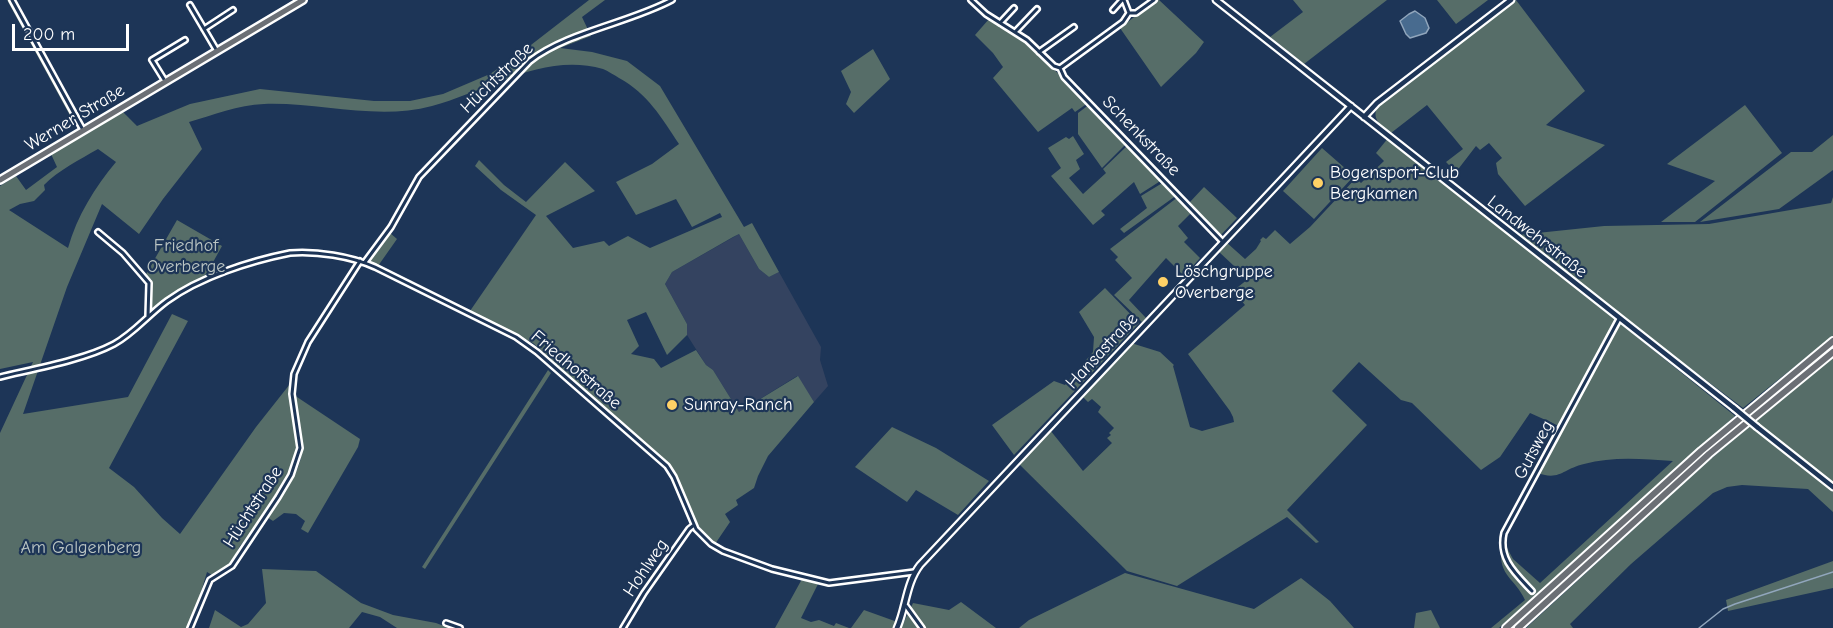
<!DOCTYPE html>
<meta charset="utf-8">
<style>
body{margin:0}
#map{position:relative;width:1833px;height:628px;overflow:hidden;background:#1d3557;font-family:"Comic Neue",sans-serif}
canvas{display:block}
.scale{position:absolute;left:12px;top:24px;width:117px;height:27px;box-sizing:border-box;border:3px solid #fff;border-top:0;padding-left:8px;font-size:18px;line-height:21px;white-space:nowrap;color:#fff;-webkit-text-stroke:4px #1d3557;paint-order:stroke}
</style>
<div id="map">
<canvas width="1833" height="628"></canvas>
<div class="scale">200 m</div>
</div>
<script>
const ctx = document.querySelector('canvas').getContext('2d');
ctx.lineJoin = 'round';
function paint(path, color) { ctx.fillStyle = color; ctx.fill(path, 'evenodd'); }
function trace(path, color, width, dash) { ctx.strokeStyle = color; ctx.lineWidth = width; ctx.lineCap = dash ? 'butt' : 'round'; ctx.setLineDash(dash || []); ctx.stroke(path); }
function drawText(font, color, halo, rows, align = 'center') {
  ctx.font = font + ' "Comic Neue",sans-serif'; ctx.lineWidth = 4.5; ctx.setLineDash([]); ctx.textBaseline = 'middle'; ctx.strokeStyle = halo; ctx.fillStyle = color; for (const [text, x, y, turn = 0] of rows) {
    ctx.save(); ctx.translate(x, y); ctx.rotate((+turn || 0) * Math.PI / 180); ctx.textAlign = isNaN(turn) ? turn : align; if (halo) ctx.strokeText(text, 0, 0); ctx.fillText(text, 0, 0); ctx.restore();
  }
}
paint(new Path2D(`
 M739,234L759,269L769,277L779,272L821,347L820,360L828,386L814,402L797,376L739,412L713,370L706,365L687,335V324L665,284L672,272Z`), '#344360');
paint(new Path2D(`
 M7,0H10L76,122L74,123Z
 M589,0H605L582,17L591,36L560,48L592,52L627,61L660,86L744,227L752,223L779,272L769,277L759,269L739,234L733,237L672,272L665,284L687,324V335L667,355L646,312L627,320L639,346L631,354L654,359L661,368L696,350L706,365L713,370L739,412L798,376L814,402L768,456L758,476L754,488L736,500L738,505L725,514L730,522L715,544C692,526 685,492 671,467L533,343L470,311L536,215L501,190L475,166L479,160L504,185L526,202L565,162L595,191L546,216L573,248L604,241L609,246L628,236L650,248L722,217L720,213L692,227L676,199L636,215L616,182L652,164L679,144C661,117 648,94 619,78C614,75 608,71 603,69C543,52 488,91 432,106C377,121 320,102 264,104C238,105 213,115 189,122L202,149L163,199L139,234L102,204L67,287L23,414L128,397L172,314L188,321L109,468L134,487L162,518L180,534L256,427L290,384L298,448L296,458L284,484L262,519L240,546L230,565L212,575L207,572L190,628H0V433L33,362L0,369V186L16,176L26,190L57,167L51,154L122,111L137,126L190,104L260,89L374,101H410L443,94L490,74L518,55ZM98,149L116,162C95,187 77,216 68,248L9,210L20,204L34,201L45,190L44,185C59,170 79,160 98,149Z
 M1156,0H1159L1204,42L1196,53L1161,87L1120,28Z
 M1293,0H1387L1304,64L1270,37L1303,12Z
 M1437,0H1488L1456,24Z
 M1516,0L1585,91L1546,125L1605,145L1525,206L1498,174L1496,163L1502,158L1489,143L1480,150L1476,146L1456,172L1446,162L1463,149L1427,105L1391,133C1380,125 1370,118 1379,104Z
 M989,19L1024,40L1086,101L1085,105L1075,112L1072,108L1038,132L993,78L1003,67L993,53L975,35Z
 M873,49L890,79L854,113L846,104L851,92L841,71Z
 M1090,104L1127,143L1102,168L1078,134V113Z
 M1745,105L1782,153L1695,222H1661L1715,181L1667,164Z
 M1833,135V170L1779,209L1700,222L1791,152H1812Z
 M1073,136L1084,154L1076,160L1080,169L1069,178L1083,194L1106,173L1103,169L1128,145L1162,180L1140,194L1134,182L1101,211L1105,215L1093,225L1051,176L1061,168L1048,148L1066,137L1069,139Z
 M1389,137L1735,416L1499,628H1491L1525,600C1515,578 1499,577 1501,549L1507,548L1513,559L1540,583L1673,461C1643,459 1613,456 1584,464C1562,469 1560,482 1535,472L1559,426L1530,413L1500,457L1481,470L1412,403L1401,400L1359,362L1332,391L1367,425L1287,510L1319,542L1316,543L1287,517L1177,586L1127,571L1018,463L1050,430L1083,471L1112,443L1107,438L1111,435L1109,433L1114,428L1098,412L1101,407L1092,399L1088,402L1082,396L1131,343L1160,352L1174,365L1173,366L1190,427L1202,431L1234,422L1233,417L1230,411L1188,354L1245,305L1233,291L1248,279L1218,251L1226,242L1245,259L1256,249L1261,241L1260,240L1263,237L1266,239L1275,230L1290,244L1310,227L1356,178L1361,183L1384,161L1376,153Z
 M1322,148L1354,176L1314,219L1283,191Z
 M1164,182L1177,195L1124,233L1120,229L1147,208L1141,196Z
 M1204,187L1237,218L1219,237L1189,203Z
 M1178,197L1192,212L1178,226L1188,238L1184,242L1200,258L1184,276L1166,258L1129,300L1146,318L1142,322L1114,295L1132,278L1115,260L1118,257L1110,249Z
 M1833,197V336L1743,408L1621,316L1518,235L1604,226L1709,224L1831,203Z
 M177,220L222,246L207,273L202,278L181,289L150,310L152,280L145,276Z
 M390,233L397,239L378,266L368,261Z
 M1105,288L1139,323L1014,455L992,425L1054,381L1065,385L1093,352L1094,337L1079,312Z
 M1833,357V485L1831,488L1833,490V512L1808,489L1742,485L1727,487L1713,493L1631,564L1570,624L1573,628H1526L1707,462Z
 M548,370L551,373L425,569L422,567Z
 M294,395L360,439L358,447L308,533L301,529L305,521L296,514L284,513L273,521L267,517C280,497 303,472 302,446C302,429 297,411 294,395Z
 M892,427L936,448L989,481L958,515L916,490L907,502L855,467Z
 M1833,561V588L1728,611L1726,600Z
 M262,569L316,571L361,603L393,615L436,623L449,628H397L380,617L362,612L349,628H209L215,610L241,627L248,624L266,603Z
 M1125,573L1254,609L1301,578L1330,601L1354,628H1019L1029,620Z
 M802,579L818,584L801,618L811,622L819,620L834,626L836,623L849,628H775Z
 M961,602L996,628H851L864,610L903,624L913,603L949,610Z
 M1431,610L1440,628H1414L1416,613Z`), '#566d68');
const water = new Path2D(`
 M1415,11L1425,18L1429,28L1426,33L1410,38L1406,34L1400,21L1409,14Z`);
paint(water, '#486b8f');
trace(water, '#91a6bc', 1.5);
trace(new Path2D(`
 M1699,628L1723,609L1735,604L1833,572`), '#91a6bc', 1.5);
const street = new Path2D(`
 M12,0L83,130
 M971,0L986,14L1027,40L1054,66L1060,68L1064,77L1222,241
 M190,5L217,51
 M1113,10L1122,0
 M1129,13H1136L1154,0
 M1000,23L1014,8
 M204,29L233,10
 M1015,32L1037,9
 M1039,52L1074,27
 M1060,68L1123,22L1129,13L1124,0
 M165,81L152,60L185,40
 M98,232L123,253L149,283L148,316
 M365,262L391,227L419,177L530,61C567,32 629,23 672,0
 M0,377C33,369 84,360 114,344C134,333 148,315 167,301C200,277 250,261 290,253C317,251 350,256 375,267L516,337L537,352L667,466L674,477L696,529L711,544L723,551L772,569L829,583L914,572
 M1532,591C1516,574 1498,559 1504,533L1619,319
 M906,606L922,628
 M446,623L460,628
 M190,628L210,580L232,566L278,497L291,475L300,448L292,394L294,374L308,342L360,261
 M623,628L644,593L689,529L694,525`);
const secondary = new Path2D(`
 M1216,0L1734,408
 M1364,117L1377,103L1511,0
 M1757,427L1833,487
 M897,628C906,608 906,583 920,565L1351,106`);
const primary = new Path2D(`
 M0,180L303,0`);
const highway = new Path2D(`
 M1506,628L1701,451L1833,341
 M1518,628L1709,454L1833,352`);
trace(street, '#fff', 8);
trace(secondary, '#fff', 9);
trace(primary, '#fff', 10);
trace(highway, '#fff', 10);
trace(street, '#1d3557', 3);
trace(secondary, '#1d3557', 4.5);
trace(primary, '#6b6f75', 5);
trace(highway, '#6b6f75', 6);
const secondaryBridge = new Path2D(`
 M1734,408L1757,427`);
trace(secondaryBridge, '#fff', 9, []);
trace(secondaryBridge, '#1d3557', 4.5);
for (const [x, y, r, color] of [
 [1318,183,6,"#ffd166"],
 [1163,282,6,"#ffd166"],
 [672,405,6,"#ffd166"]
]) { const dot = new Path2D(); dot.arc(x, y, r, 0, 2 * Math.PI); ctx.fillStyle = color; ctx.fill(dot); trace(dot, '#1d3557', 2); }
drawText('18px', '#fff', '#1d3557', [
 ["Hüchtstraße",497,78,-44],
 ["Werner Straße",75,118,-31],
 ["Schenkstraße",1141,136,46],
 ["Landwehrstraße",1537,237,38],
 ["Hansastraße",1102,351,-47],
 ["Friedhofstraße",576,370,40],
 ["Gutsweg",1534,450,-62],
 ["Hüchtstraße",253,507,-57],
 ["Hohlweg",646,568,-56]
]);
drawText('18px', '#fff', '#1d3557', [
 ["Bogensport-Club",1330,173],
 ["Bergkamen",1330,194],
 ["Löschgruppe",1175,272],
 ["Overberge",1175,293],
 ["Sunray-Ranch",684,405]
], 'left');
drawText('18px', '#bbc5c3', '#1d3557', [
 ["Friedhof",186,246],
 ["Overberge",186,267],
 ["Am Galgenberg",81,548]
]);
</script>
